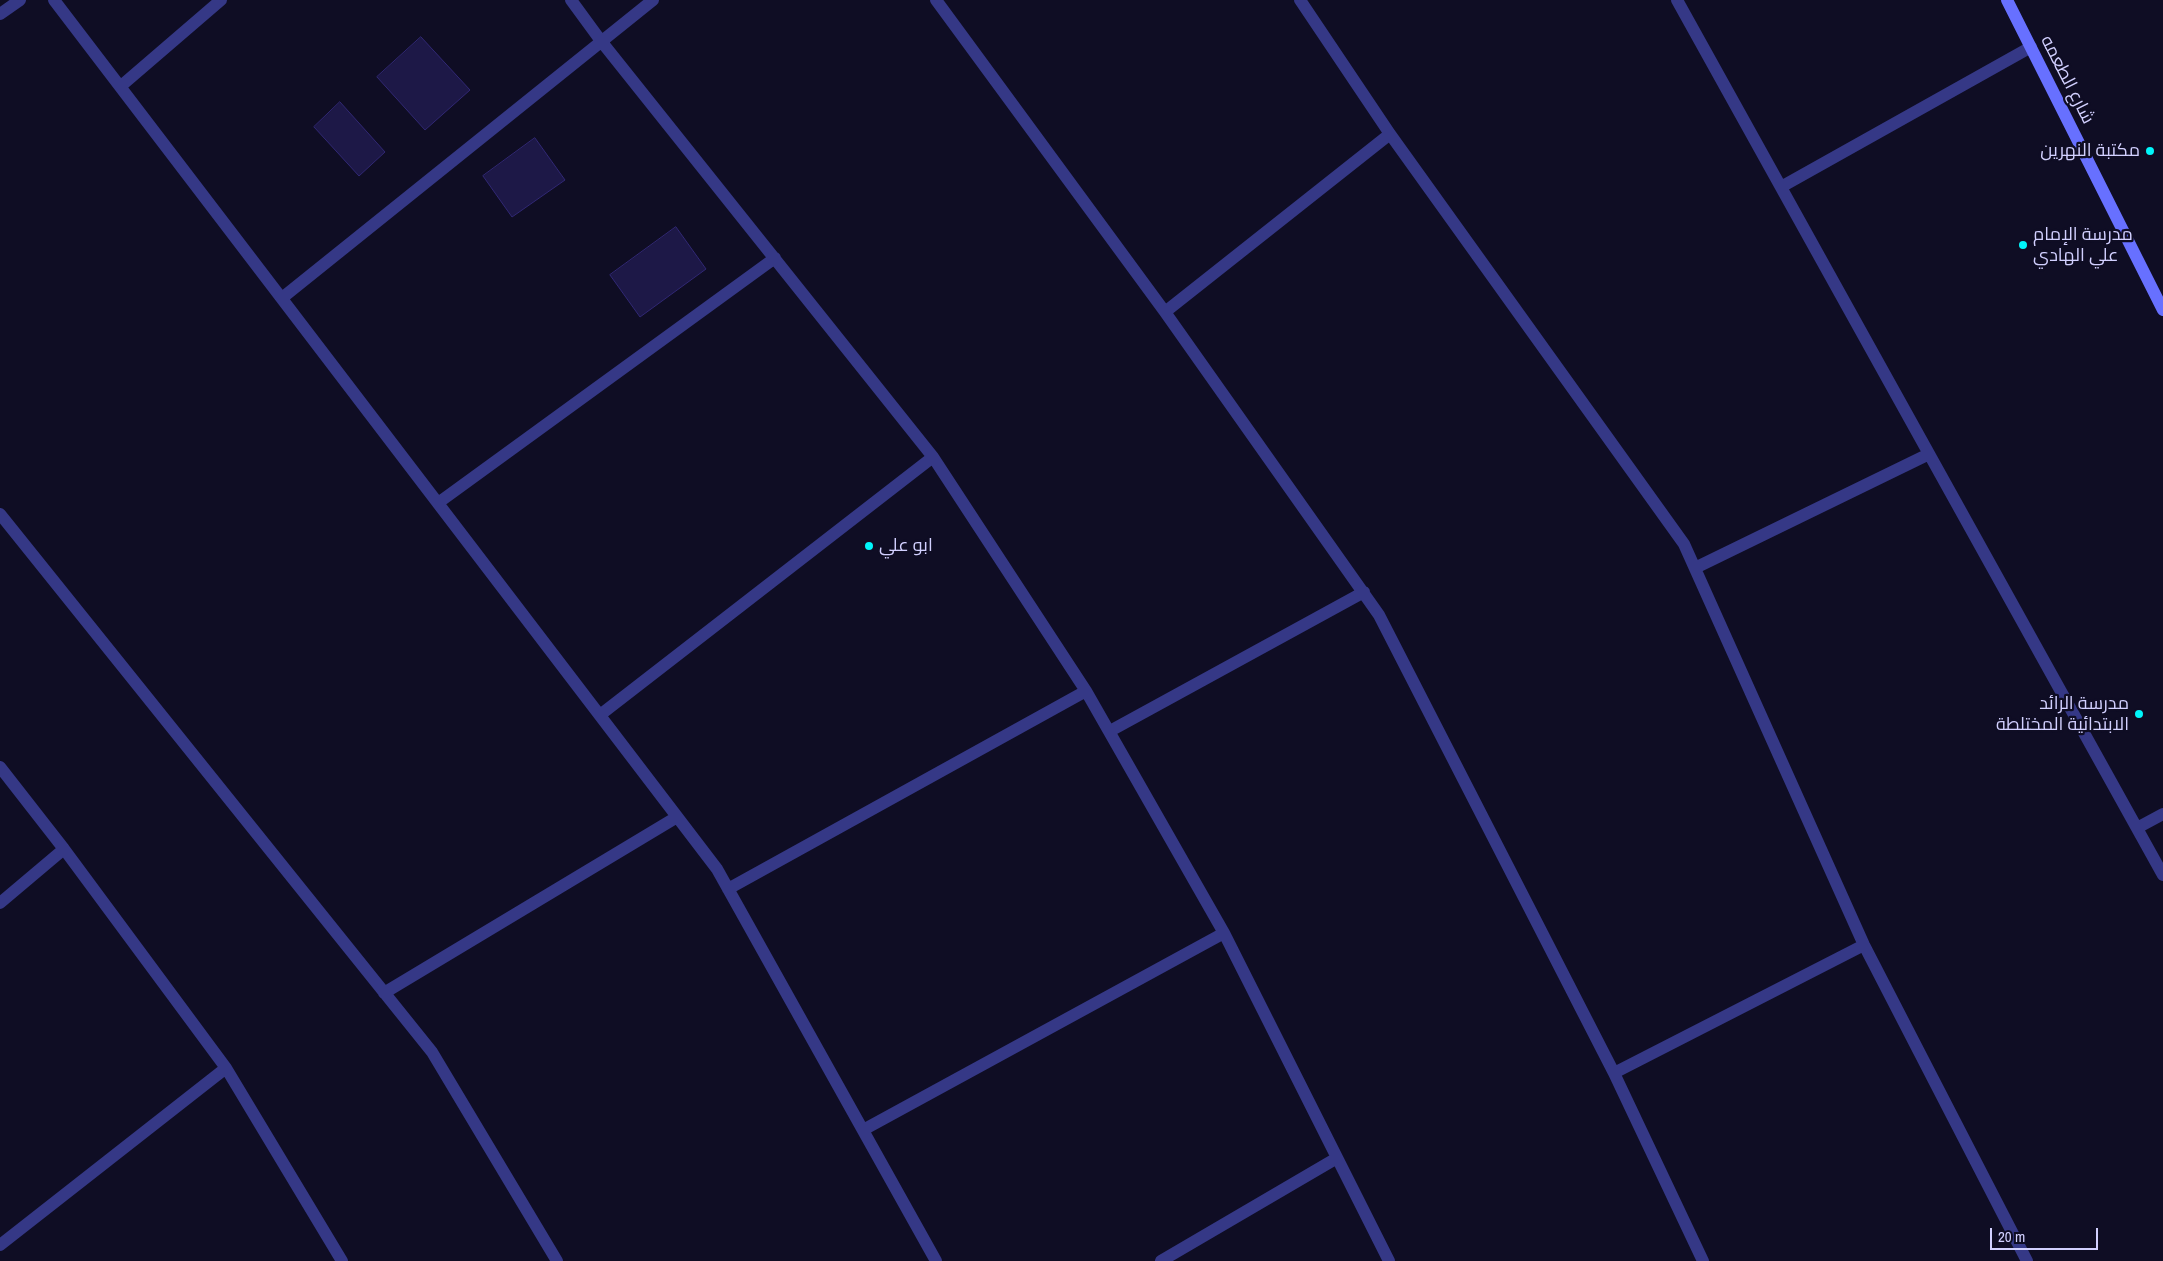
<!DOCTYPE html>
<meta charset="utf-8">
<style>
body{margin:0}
#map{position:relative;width:2163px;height:1261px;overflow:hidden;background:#0f0d24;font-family:"Archivo Narrow",sans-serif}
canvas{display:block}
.scale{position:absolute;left:1990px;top:1228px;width:108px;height:22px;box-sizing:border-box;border:2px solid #d2d0ff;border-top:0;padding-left:6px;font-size:15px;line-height:18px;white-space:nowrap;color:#d2d0ff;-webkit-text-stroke:4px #0f0d24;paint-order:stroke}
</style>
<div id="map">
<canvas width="2163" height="1261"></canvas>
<div class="scale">20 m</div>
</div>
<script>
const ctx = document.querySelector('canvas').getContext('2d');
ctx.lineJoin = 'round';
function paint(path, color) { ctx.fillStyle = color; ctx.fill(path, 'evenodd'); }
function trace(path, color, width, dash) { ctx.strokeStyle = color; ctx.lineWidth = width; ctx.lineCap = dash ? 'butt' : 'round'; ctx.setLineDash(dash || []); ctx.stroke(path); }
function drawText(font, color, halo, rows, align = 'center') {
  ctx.font = font + ' "Archivo Narrow",Cairo,sans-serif'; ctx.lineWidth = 4.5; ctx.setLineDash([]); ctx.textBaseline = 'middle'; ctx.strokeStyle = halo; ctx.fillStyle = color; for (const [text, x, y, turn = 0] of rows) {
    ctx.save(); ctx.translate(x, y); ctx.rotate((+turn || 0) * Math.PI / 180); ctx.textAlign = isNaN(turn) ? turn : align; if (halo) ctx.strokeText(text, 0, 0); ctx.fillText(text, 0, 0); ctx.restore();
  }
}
const building = new Path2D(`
 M421,37L470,90L425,130L377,77Z
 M340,102L385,152L359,176L314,127Z
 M535,138L565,180L512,217L483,176Z
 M676,227L706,269L640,317L610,275Z`);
paint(building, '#1d1847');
trace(building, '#312874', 1);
trace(new Path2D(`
 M54,0L717,869L936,1261
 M571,0L601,41L933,457L1086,691L1224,933L1389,1261
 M936,0L1165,312L1379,615L1614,1073L1703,1261
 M1300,0L1390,134L1684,544L1864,945L2027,1261
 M1677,0L2163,875
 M0,14L20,0
 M121,86L221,0
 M1781,187L2031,47
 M282,298L653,0
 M1165,312L1390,134
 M438,503L775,258
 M0,514L432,1052L557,1261
 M1695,568L1929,454
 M600,715L933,457
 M1110,731L1364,592
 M0,767L64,849L226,1068L342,1261
 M2137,828L2163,814
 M728,889L1086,691
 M0,903L64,849
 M384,993L677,817
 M1614,1073L1864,945
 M863,1130L1224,933
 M0,1245L226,1068
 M1161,1261L1337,1158`), '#353886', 12);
trace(new Path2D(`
 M2007,0L2163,310`), '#6770ff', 12);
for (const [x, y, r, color] of [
 [2150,151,5,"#00f6fb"],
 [2023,245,5,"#00f6fb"],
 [869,546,5,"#00f6fb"],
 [2139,714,5,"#00f6fb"]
]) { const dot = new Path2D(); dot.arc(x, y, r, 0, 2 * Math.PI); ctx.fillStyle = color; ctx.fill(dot); trace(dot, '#0f0d24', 2); }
drawText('18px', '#d2d0ff', '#0f0d24', [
 ["شارع الطعمه",2067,80,63]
]);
drawText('18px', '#d2d0ff', '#0f0d24', [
 ["مكتبة النهرين",2140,151],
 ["مدرسة الإمام",2033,235,"left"],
 ["علي الهادي",2033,256,"left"],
 ["ابو علي",879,546,"left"],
 ["مدرسة الرائد",2129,704],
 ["الابتدائية المختلطة",2129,725]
], 'right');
</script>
